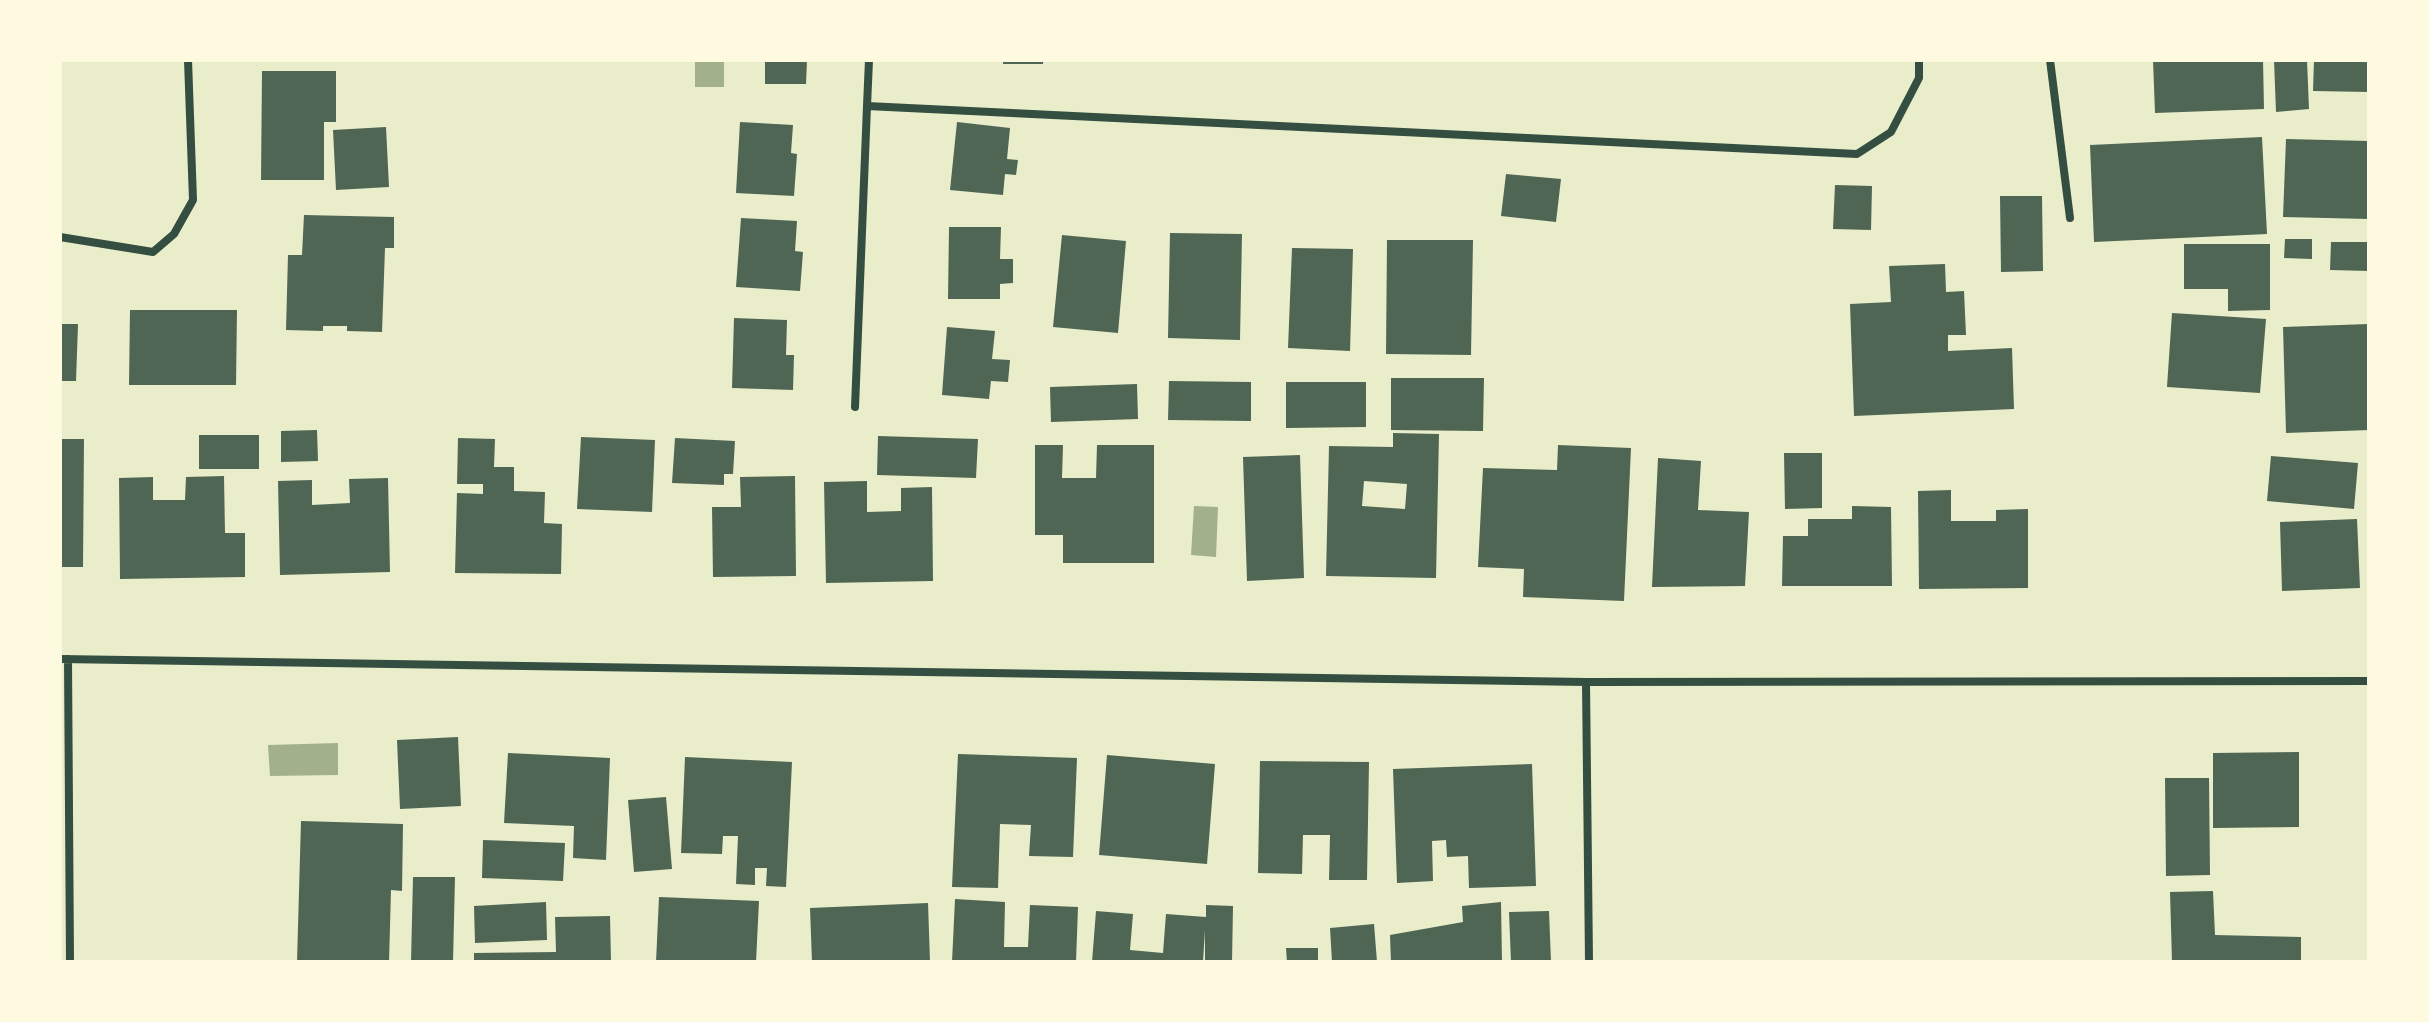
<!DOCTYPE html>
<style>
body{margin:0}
#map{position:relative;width:2429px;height:1022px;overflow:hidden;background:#e9edc9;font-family:Mulish,sans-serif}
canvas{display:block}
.frame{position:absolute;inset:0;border:62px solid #fefae0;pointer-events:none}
</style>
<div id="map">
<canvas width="2429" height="1022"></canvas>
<div class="frame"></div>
</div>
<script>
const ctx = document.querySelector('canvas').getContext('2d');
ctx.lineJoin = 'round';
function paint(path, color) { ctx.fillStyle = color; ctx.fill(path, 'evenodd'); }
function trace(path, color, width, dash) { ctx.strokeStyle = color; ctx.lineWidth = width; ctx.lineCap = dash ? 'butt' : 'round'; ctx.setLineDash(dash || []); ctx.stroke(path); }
paint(new Path2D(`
 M695,60H724V87H695Z
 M1194,506L1218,507L1216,557L1191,555Z
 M338,743V775L270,776L268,745Z`), '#a3b18a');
paint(new Path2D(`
 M765,60H807L806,84H765Z
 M1003,60H1043V64H1003Z
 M2153,60H2263L2264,109L2155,113Z
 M2274,60H2307L2309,109L2276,112Z
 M2314,60H2369V92L2313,91Z
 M262,71H336V122H324V180H261Z
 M740,122L793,125L791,153L797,154L794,196L736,193Z
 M957,122L1010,128L1007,159L1018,160L1016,175L1005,174L1003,195L950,190Z
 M386,127L389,187L336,190L333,130Z
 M2262,137L2267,234L2094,242L2090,145Z
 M2286,139L2369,141V219L2283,217Z
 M1506,174L1561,179L1556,222L1501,216Z
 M1835,185L1872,186L1871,230L1833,229Z
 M2000,196H2042L2043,271L2001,272Z
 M304,215L394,217V248H385L382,332L347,331V326H323V331L286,330L288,255H302Z
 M741,218L797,221L795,251L803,252L800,291L736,287Z
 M949,227H1001L1000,259H1013V283L1000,284V299H948Z
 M1170,233L1242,234L1240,340L1168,338Z
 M1062,235L1126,241L1118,333L1053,327Z
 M2285,239H2312V259L2284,258Z
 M1387,240H1473L1471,355L1386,354Z
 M2331,242H2369V271L2330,270Z
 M2184,244H2270V310L2228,311V289H2184Z
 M1292,248L1353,249L1350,351L1288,348Z
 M1945,264L1946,292L1964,291L1966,335H1948V351L2012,348L2014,409L1854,416L1850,304L1891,302L1889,266Z
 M130,310H237L236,385H129Z
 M2172,313L2266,319L2260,393L2167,387Z
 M734,318L787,320L786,355H794L793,390L732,388Z
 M60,324H78L76,381H60Z
 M2369,324V430L2286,433L2283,327Z
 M947,327L995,331L992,359L1010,360L1008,382L991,381L989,399L942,395Z
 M1391,378H1484L1483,431L1391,430Z
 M1169,381L1251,382V421L1168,420Z
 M1286,382H1366V427L1286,428Z
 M1137,384L1138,419L1051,422L1050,387Z
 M317,430L318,461L281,462V431Z
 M1393,433L1439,434L1436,578L1326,576L1329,446L1393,447ZM1364,481L1407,484L1405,509L1362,506Z
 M199,435H259V469H199Z
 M878,436L978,439L976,478L877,475Z
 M581,437L655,440L652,512L577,509Z
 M458,438L495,439L494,467H514V491L545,492L544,523L562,524L561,574L455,573L457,493L483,494V484H457Z
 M675,438L735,441L733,474H724V485L672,483Z
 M60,439H84L83,567H60Z
 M1035,445H1063L1062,478H1096L1097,445H1154V563H1063V535H1035Z
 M1558,445L1631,448L1624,601L1523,597L1524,569L1478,567L1483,468L1557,470Z
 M1784,453H1822V508L1785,509Z
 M1300,455L1304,578L1247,581L1243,457Z
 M2271,456L2358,463L2354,509L2267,501Z
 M1658,458L1701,461L1698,510L1749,512L1745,586L1652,587Z
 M224,476L225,533H245V577L120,579L119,478L153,477V500H185L186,477Z
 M795,476L796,576L713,577L712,507H741L740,477Z
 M388,478L390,572L280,575L278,481L312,480V505L350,503L349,479Z
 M867,481V512L901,511V488L932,487L933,581L826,583L824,482Z
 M1951,490V521H1996V510L2028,509V588L1919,589L1918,491Z
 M1852,506L1891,507L1892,586H1782L1783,536H1808V519H1852Z
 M2357,519L2360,588L2282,591L2280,522Z
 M458,737L461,806L400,809L397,740Z
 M2299,752V827L2213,828V753Z
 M508,753L610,758L606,860L573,858L574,826L504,823Z
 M958,754L1077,758L1073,857L1029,856L1031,825L1000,824L998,888L952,887Z
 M1107,755L1215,764L1207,864L1099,855Z
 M685,757L792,762L786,887L766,886L767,868H755V885L736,884L738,836H723L722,854L681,853Z
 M1260,761L1369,762L1367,880H1329L1330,835H1303L1302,874L1258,873Z
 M1532,764L1536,886L1469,888L1468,856L1447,857L1446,840L1432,841L1433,881L1397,883L1393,769Z
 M2165,778H2209L2210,875L2166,876Z
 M666,797L672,869L634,872L628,800Z
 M301,821L403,824L402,891L391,890L389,962H297Z
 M483,840L565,843L563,881L482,878Z
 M413,877H455L453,962H411Z
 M2213,891L2215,935L2301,937V962H2172L2170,892Z
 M659,897L759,901L756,962H656Z
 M955,899L1005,902L1004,947H1028L1030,905L1078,907L1076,962H952Z
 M546,902L547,940L475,943L474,906Z
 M1501,902L1502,962H1391L1390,935L1463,922L1462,906Z
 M928,903L930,962H812L810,908Z
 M1206,905L1233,906L1232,962H1205V930L1203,962H1092L1096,911L1133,914L1130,950L1163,953L1166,914L1206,917Z
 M1549,911L1551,962H1511L1509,912Z
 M610,916L611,962H474V953L556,952L555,917Z
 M1374,924L1377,962H1332L1330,928Z
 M1286,948H1318V962H1287Z`), '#4f6655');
trace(new Path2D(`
 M2050,60L2070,218
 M867,106L869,60
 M60,237L153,252L174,234L193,200L188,60
 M855,407L867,106L1857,154L1891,132L1919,78V60
 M60,659L1586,682L2369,681
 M68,659L70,962
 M1586,682L1589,962`), '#344e41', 8);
</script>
